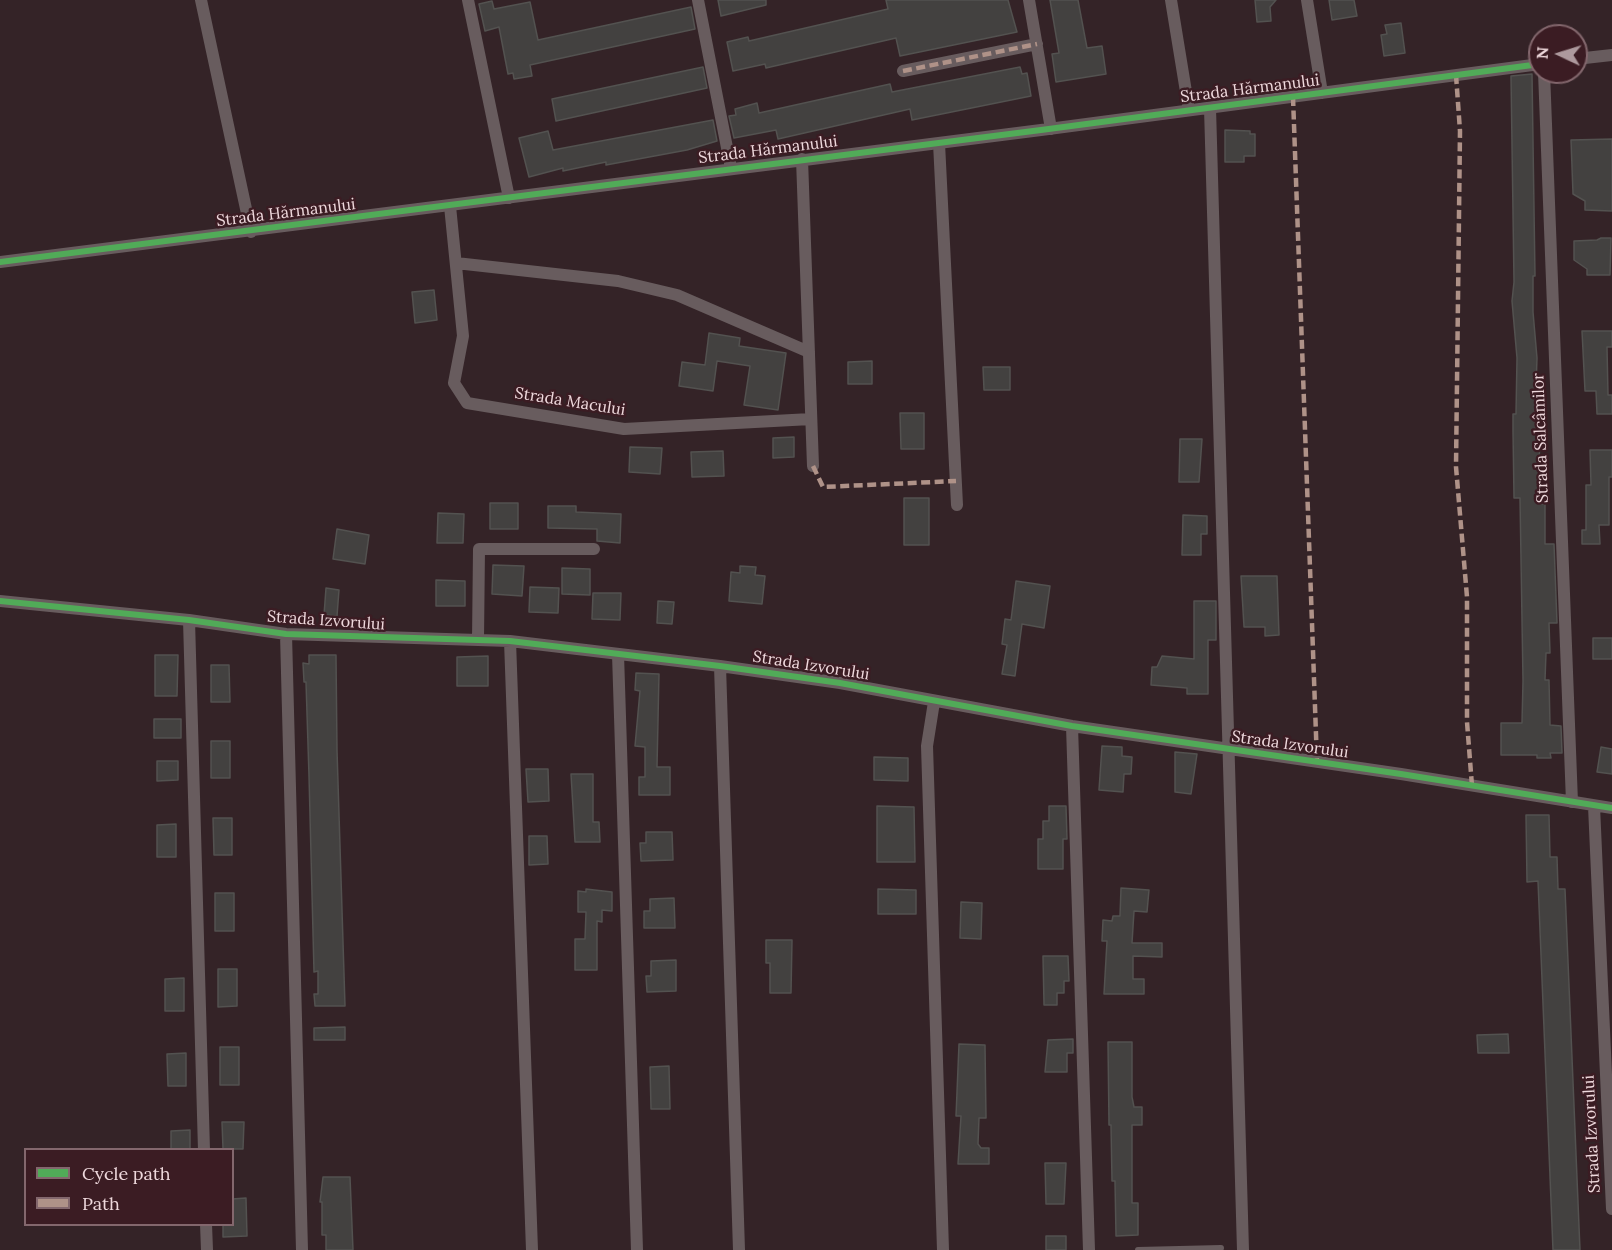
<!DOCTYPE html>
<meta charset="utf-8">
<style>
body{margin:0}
#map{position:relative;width:1612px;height:1250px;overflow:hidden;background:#342327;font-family:Lora,serif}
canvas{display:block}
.legend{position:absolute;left:24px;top:1148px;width:210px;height:78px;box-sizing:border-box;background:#3b1c23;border:2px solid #83676d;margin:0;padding:8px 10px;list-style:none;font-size:18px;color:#eed8dc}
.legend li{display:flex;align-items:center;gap:12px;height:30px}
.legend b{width:30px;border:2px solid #83676d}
.north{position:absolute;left:1528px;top:24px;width:60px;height:60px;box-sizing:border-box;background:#3b1c23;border:2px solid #83676d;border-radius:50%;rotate:274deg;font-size:16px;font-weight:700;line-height:24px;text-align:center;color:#eed8dc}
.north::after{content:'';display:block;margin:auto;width:21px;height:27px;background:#ad999d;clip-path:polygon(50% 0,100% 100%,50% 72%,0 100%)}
</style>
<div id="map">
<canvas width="1612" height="1250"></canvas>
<ul class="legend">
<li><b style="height:8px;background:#51ab58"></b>Cycle path</li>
<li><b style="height:8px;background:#af9288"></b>Path</li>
</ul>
<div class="north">N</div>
</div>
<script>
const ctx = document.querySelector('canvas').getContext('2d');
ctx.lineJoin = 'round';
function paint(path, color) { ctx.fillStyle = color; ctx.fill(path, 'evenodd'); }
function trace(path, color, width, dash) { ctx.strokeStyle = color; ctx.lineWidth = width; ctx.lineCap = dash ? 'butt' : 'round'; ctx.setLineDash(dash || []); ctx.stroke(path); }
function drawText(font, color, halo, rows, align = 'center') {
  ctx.font = font + ' Lora,serif'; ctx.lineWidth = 5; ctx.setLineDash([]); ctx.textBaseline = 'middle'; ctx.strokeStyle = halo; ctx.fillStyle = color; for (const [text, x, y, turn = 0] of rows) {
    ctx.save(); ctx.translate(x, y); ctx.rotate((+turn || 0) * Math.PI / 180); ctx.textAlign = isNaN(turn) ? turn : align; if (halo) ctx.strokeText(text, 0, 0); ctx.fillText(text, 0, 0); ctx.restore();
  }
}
const building = new Path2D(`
 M718,0H766V5L721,16Z
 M886,0H1008L1017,32L900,56L896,38L766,68L765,64L733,71L727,42L748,37L749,41L888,9Z
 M1050,0H1078L1087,48L1102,46L1106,74L1056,82L1052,54L1059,53Z
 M1255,0H1276L1270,7L1271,21L1257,22Z
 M1329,0H1354L1357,16L1332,20Z
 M492,1L494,9L530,2L538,40L691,7L695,29L530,65L532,76L514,79L513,73L508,74L499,27L485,31L479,4Z
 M1401,23L1405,53L1384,56L1381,35L1387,34L1385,25Z
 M703,67L707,88L556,121L552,99Z
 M1020,67L1022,74L1027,73L1031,96L912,120L910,109L778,139L776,130L734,138L729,116L736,115L735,109L757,103L759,113L890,84L892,92Z
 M1532,74L1535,276H1533V312L1537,358L1535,415L1536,437H1540L1539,462H1542L1540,504H1545V544H1554L1557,623H1549L1550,653H1546L1545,680H1549L1550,725L1561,726L1562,753H1550L1551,758H1537V755H1501V723H1522L1523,681L1520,498H1514L1513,431V414H1516L1517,358L1512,301L1514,282L1511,76Z
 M713,120L717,141L687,150L606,165V162L563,171V168L529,177L519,138L548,131L553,150Z
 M1225,130L1250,131V134H1255V156H1244V162H1225Z
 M1612,139V211L1585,210V201L1573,194L1571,140Z
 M1601,238H1611L1610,275H1587V269L1574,260V241L1597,240Z
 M434,290L437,320L415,323L412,292Z
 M1582,331H1612V347H1607L1608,395H1612V414H1597L1596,391H1585Z
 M709,333L740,338L739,346L786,353L778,410L744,405L750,366L717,361L713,391L679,386L682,362L705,365Z
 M872,361V384H848V362Z
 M983,367H1010V390H984Z
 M900,413H924V449H901Z
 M794,437V457L773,458V438Z
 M1180,439H1202L1199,482H1179Z
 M630,447L662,448L660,474L629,472Z
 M1590,450H1612V477H1609V525H1599L1600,544H1582V530H1586V485H1591Z
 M723,451L724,476L692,477L691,452Z
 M904,498H929V545H904Z
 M490,503H518V529H490Z
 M548,506H576V512L621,514L620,543L597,541V529L548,528Z
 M438,513L464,514L463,543H437Z
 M1183,515L1207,516V534H1201V555H1182Z
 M337,529L369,535L365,564L333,559Z
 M493,565L524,566L522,596L492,594Z
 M740,566L756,567L755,575L765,576L762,604L729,601L731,572L740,573Z
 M562,568L590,569V595L562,594Z
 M1241,576H1277L1279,635L1265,636V627H1244Z
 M436,580L465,581V606H436Z
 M1016,581L1050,586L1044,628L1022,624L1015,676L1002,674L1007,645L1002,644L1005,619L1011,620Z
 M530,587L559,588L558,613L529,612Z
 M326,588L339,590L337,616L324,615Z
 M593,593H621L620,620L592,619Z
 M658,601L674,602L672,624L657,623Z
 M1194,601H1216V640H1208V694H1187V688L1151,685L1152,667H1157L1162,656L1194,659Z
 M1593,638H1612V659H1593Z
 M155,655H178L177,696H155Z
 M309,655H336L337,750L345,1006H315L314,994H318V971L314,972L309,776L306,682H304L303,663L309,664Z
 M488,656V686H457V657Z
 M211,665H229L230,702H211Z
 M636,673L659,674L657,767H670V795H639V777H645V747L635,746L640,691L635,690Z
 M154,719H181V738H154Z
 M211,741H230V778H211Z
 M1102,746L1122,747V756L1132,757L1131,774H1124L1123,792L1099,790Z
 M1601,747L1612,749V774L1597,772Z
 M1175,752L1197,754L1191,794L1175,792Z
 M874,757L908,758V781L874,780Z
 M157,761H178V780L157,781Z
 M526,769H548L549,801L528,802Z
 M571,774H593V822H599L600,842H575Z
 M877,806L914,807L915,862H877Z
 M1049,806H1066L1067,839H1063V869H1038V839H1043V821H1049Z
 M1526,815H1549L1550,857H1557L1558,889H1565L1580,1250H1553L1538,881L1527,882Z
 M213,818H232V855H214Z
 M176,824V857H157V825Z
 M646,832H672L673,860L641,861L640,843H646Z
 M529,836H547L548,864L529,865Z
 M1121,888L1149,890L1147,912L1134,911L1132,943H1162V957L1133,956V979H1144V994H1104L1107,941H1102L1103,920L1112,921L1113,916H1120Z
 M586,889L612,892V911L602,910V922L597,921V970H575V939H585L586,912H578V891L586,892Z
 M878,889L916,890V914H878Z
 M215,893H234V931H215Z
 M674,898L675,928H644V911H650V899Z
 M961,902L982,903L981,939L960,938Z
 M766,940H792L791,993H770V963H766Z
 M1043,956H1068L1069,981H1064V993H1057V1005H1044Z
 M676,960V991L647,992L646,976H651V961Z
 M218,969H237V1006L218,1007Z
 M184,978V1011H165V979Z
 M345,1027V1040H314V1028Z
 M1508,1034L1509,1053H1478L1477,1035Z
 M1073,1039V1053H1067V1072H1045L1048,1040Z
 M1108,1042H1132V1097L1134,1107H1142V1125H1132V1203H1138V1235L1116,1236L1115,1181H1112L1111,1125H1109Z
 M959,1044L985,1045L986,1118H979L978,1144L981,1148H989V1164H958L961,1116H956Z
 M220,1047H239V1085H220Z
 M186,1053V1086H168L167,1054Z
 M669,1066L670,1109H651L650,1067Z
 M222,1122H244L243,1149H223Z
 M190,1130V1149H171V1131Z
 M1045,1163H1066L1064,1204H1046Z
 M323,1177H350L353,1250H326V1235H322V1202H320Z
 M246,1198L247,1236L223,1237V1224H232V1199Z
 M1046,1236H1066V1250H1046Z`);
paint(building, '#434140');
trace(building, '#535250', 1.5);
trace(new Path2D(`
 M1138,1250L1221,1248`), '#685c5e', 6);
trace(new Path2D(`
 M201,0L251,232
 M468,0L509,198
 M698,0L731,168
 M1029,0L1051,129
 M1171,0L1189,110
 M1307,0L1322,93
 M1576,59L1612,55
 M903,71L1037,44
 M1544,72L1572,802
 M1210,108L1243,1250
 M939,143L957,505
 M802,159L813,466
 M450,206L463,336L454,383L467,403L624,429L811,419
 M0,262L1041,130L1540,64
 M456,263L618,281L677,295L809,352
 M0,601L189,620L286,634L510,641L720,666L840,683L1072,726L1401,774L1612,808
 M189,620L204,1150
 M286,634L302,1250
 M478,640L479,549H594
 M510,641L532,1250
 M618,654L637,1250
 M720,666L739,1250
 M934,702L927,746L943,1250
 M1072,726L1089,1250
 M1594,806L1612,1209
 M206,1224L207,1250`), '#685c5e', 12);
trace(new Path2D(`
 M903,71L1037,44
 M1456,75L1460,131L1456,467L1467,597V722L1472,786
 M1293,97L1317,762
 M813,466L823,487L956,481`), '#af9288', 4.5, [9, 4.5]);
trace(new Path2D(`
 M0,262L1041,130L1540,64
 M0,601L189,620L286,634L510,641L720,666L840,683L1072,726L1401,774L1612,808`), '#51ab58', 6);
drawText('16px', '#eed8dc', '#3b1c23', [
 ["Strada Hărmanului",1250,89,-7],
 ["Strada Hărmanului",768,150,-7],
 ["Strada Hărmanului",286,213,-7],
 ["Strada Macului",570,402,9],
 ["Strada Salcâmilor",1541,438,-92],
 ["Strada Izvorului",326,621,4],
 ["Strada Izvorului",811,666,9],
 ["Strada Izvorului",1290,745,8],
 ["Strada Izvorului",1592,1134,-93]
]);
</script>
